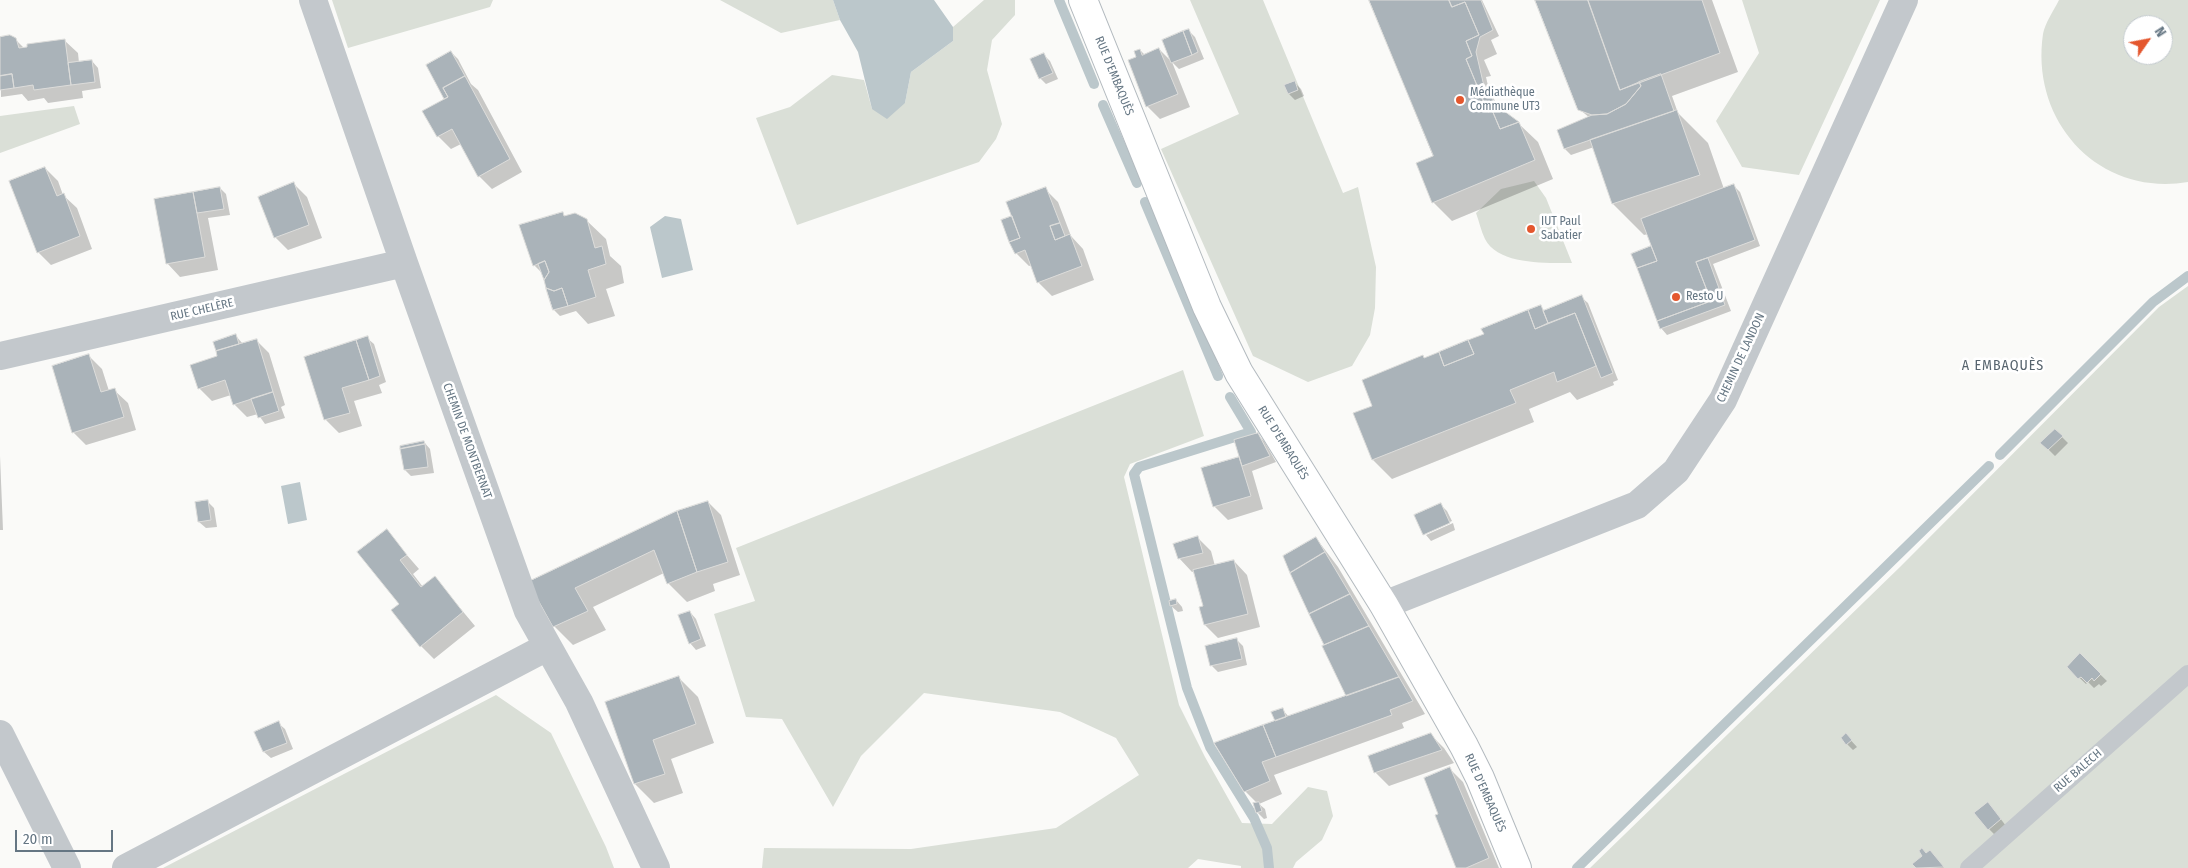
<!DOCTYPE html>
<meta charset="utf-8">
<style>
body{margin:0}
#map{position:relative;width:2188px;height:868px;overflow:hidden;background:#fafaf8;font-family:"Fira Sans Condensed",sans-serif}
canvas{display:block}
.north{position:absolute;left:2123px;top:15px;width:50px;height:50px;box-sizing:border-box;background:#fff;border:1px solid #c1c8cd;border-radius:50%;rotate:57deg;font-size:14px;font-weight:700;line-height:20px;text-align:center;color:#657683}
.north::after{content:'';display:block;margin:auto;width:18px;height:22px;background:#e4572e;clip-path:polygon(50% 0,100% 100%,50% 72%,0 100%)}
.scale{position:absolute;left:15px;top:830px;width:98px;height:22px;box-sizing:border-box;border:2px solid #657683;border-top:0;padding-left:6px;font-size:15px;line-height:18px;white-space:nowrap;color:#657683;-webkit-text-stroke:4px #fff;paint-order:stroke}
</style>
<div id="map">
<canvas width="2188" height="868"></canvas>
<div class="north">N</div>
<div class="scale">20 m</div>
</div>
<script>
const ctx = document.querySelector('canvas').getContext('2d');
ctx.lineJoin = 'round';
function paint(path, color) { ctx.fillStyle = color; ctx.fill(path, 'evenodd'); }
function trace(path, color, width, dash) { ctx.strokeStyle = color; ctx.lineWidth = width; ctx.lineCap = dash ? 'butt' : 'round'; ctx.setLineDash(dash || []); ctx.stroke(path); }
function drawText(font, color, halo, rows, align = 'center') {
  ctx.font = font + ' "Fira Sans Condensed",sans-serif'; ctx.lineWidth = 5; ctx.setLineDash([]); ctx.textBaseline = 'middle'; ctx.strokeStyle = halo; ctx.fillStyle = color; for (const [text, x, y, turn = 0] of rows) {
    ctx.save(); ctx.translate(x, y); ctx.rotate((+turn || 0) * Math.PI / 180); ctx.textAlign = isNaN(turn) ? turn : align; if (halo) ctx.strokeText(text, 0, 0); ctx.fillText(text, 0, 0); ctx.restore();
  }
}
paint(new Path2D(`
 M332,0H493L490,7L348,48Z
 M720,0H833L840,20L781,33Z
 M984,0H1015V15L992,40L987,70L1002,124L996,139L979,162L797,225L756,118L790,107L832,75L864,80L872,109L905,103L911,72L953,41V27Z
 M1190,0H1263L1343,193L1358,187L1376,267L1375,308L1370,335L1352,366L1308,382L1253,356L1161,149L1239,114Z
 M1742,0H1880L1799,175L1742,167L1716,121L1759,53Z
 M2059,0H2188V182C2099,197 2030,122 2043,34C2045,23 2054,10 2059,0ZM2133,25H2163V55H2133Z
 M74,106L80,124L0,153V116Z
 M1534,181L1546,198L1572,263C1546,263 1498,265 1485,239C1481,231 1479,221 1476,213L1501,189Z
 M2188,286V868H1590L1901,566L2159,307Z
 M1183,370L1204,436L1130,464L1124,477L1179,705L1205,757L1242,823L1272,824L1308,787L1327,791L1333,816L1322,840L1296,862L1293,868H1241V866L1198,859L1188,868H762L764,848L911,849L1056,828L1139,775L1116,738L1060,712L924,693L861,756L833,807L782,719L746,717L714,614L755,601L736,548Z
 M496,695L551,733L606,847L614,868H163Z`), '#dadfd7');
paint(new Path2D(`
 M833,0H934L953,27V41L911,72L905,103L887,119L872,109L858,52L840,20Z
 M665,216L681,219L693,270L662,278L650,227Z
 M300,482L307,520L288,524L281,486Z`), '#bbc7cb');
paint(new Path2D(`
 M1370,0H1482L1499,36L1491,40L1497,54L1484,60L1491,76L1486,77L1489,90L1500,110L1518,123L1538,142L1553,179L1452,221L1433,202L1435,157Z
 M1537,0H1712L1738,72L1672,96L1678,113L1708,143L1724,189L1733,185L1740,192L1760,246L1713,264L1731,311L1667,335L1661,328L1632,255L1653,247L1648,234L1644,235L1613,204L1594,147L1571,155L1565,149L1559,131L1590,118L1579,109Z
 M1188,30L1195,37L1204,59L1179,69L1172,62Z
 M0,39H15L24,48L64,40L78,53L79,63L92,61L98,68L101,88L82,91L83,98L48,103L44,98L28,101L22,94L1,97Z
 M1159,49L1172,62L1190,107L1160,119L1147,106L1138,58L1140,50L1145,55Z
 M451,52L458,59L471,84L478,90L522,172L492,189L479,176L461,144L451,149L438,136L446,99Z
 M1044,55L1050,61L1058,79L1046,84L1040,78Z
 M1294,82L1301,89L1304,96L1295,100L1289,94L1286,86Z
 M45,168L58,181L63,195L77,208L92,249L51,265L38,252Z
 M294,184L307,197L322,238L288,250L275,237Z
 M220,188L226,194L230,215L208,218L218,270L180,277L167,263L193,193Z
 M1045,189L1058,202L1071,236L1083,249L1094,280L1052,296L1039,283L1032,265L1029,266L1016,253L1013,216Z
 M563,214L566,217L586,220L606,239L610,256L621,266L624,283L606,289L615,316L588,324L576,311L560,316L554,310L543,274L534,265Z
 M1581,297L1588,303L1618,380L1613,382L1614,385L1577,400L1570,392L1529,409L1534,422L1392,479L1373,460V406L1423,356L1425,359L1485,335L1540,307L1545,311Z
 M236,336L243,344L256,340L269,353L285,405L281,407L285,418L265,424L258,414L247,417L234,404L231,395L212,401L199,388L218,356L217,350Z
 M367,338L374,344L386,382L379,385L382,393L354,401L362,426L339,433L326,420L306,358Z
 M89,356L102,369L109,391L114,390L128,403L136,430L86,445L73,432Z
 M2055,430L2068,443L2055,456L2042,443Z
 M1258,435L1264,441L1276,462L1252,471L1263,509L1228,520L1214,506L1239,458L1242,461Z
 M424,442L430,449L434,473L411,476L405,470Z
 M0,456L3,530H0Z
 M207,501L214,508L217,527L206,528L199,522Z
 M708,502L721,515L740,575L713,584L715,591L687,602L668,583L664,573L593,607L606,630L573,645L554,626L530,582Z
 M1440,504L1447,511L1452,521L1425,533V535L1424,534Z
 M1453,523L1455,530L1431,541L1426,535Z
 M386,531L419,569L413,574L423,587L435,578L475,626L434,659L421,646L400,605Z
 M1198,538L1211,551L1215,566L1234,561L1247,575L1260,627L1218,638L1205,625L1204,607L1195,571L1192,572L1179,558Z
 M1316,538L1338,567L1425,714L1402,723L1404,728L1274,775L1282,794L1259,804L1265,809L1267,818L1264,819L1257,812V803L1245,791L1282,709L1289,717L1348,697L1292,573Z
 M1176,600L1182,607L1183,611L1178,612L1171,606V602Z
 M690,612L696,619L706,646L696,650L690,643Z
 M1237,640L1243,646L1247,665L1218,672L1212,666L1207,647Z
 M2080,655L2107,681L2101,686L2099,684L2094,688L2088,682L2086,684L2068,667Z
 M679,678L698,697L714,743L671,759L683,793L654,803L635,784L607,703Z
 M278,723L285,729L293,749L271,758L264,752Z
 M1431,735L1444,748L1454,763L1389,786L1375,772Z
 M1846,735L1857,747L1853,750L1847,744Z
 M1450,769L1463,782L1499,868H1457L1439,815Z
 M1994,810L2006,826L1995,835L1989,829Z
 M1927,854L1936,858L1944,868H1917L1914,864Z`), '#0003');
trace(new Path2D(`
 M1059,0L1094,84
 M1103,105L1137,183
 M1145,202L1218,376
 M1230,397L1251,432L1139,467L1134,474L1187,688L1210,747L1254,818L1267,848L1269,868
 M2000,455L2153,302L2188,276
 M1577,868L1989,466`), '#bbc7cb', 10);
const building = new Path2D(`
 M1369,0H1449L1452,7L1465,2L1479,35L1466,41L1472,56L1466,59L1488,112L1492,110L1500,129L1519,122L1535,160L1432,203L1416,163L1433,156Z
 M1449,0H1481L1493,30L1480,37L1476,52L1483,82L1496,105L1519,122L1500,129L1492,110L1488,112L1466,59L1472,56L1466,41L1479,35L1465,2L1452,7Z
 M1535,0H1588L1620,90L1639,82L1641,86L1626,104L1607,114L1592,115L1578,110Z
 M1588,0H1702L1720,53L1620,90Z
 M1189,29L1198,52L1192,55L1183,31Z
 M1183,31L1192,55L1171,63L1162,40Z
 M10,35L16,38L19,48L27,47V44L65,39L71,85L34,90L33,85L14,88L12,74L0,76V37Z
 M1159,48L1178,94L1146,107L1128,60L1136,57L1134,51L1140,49L1142,55Z
 M451,51L465,76L443,88L448,97L444,99L426,65Z
 M1044,53L1053,73L1039,79L1030,59Z
 M92,60L95,82L71,85L68,63Z
 M12,74L14,88L0,90V76Z
 M1661,74L1674,111L1564,149L1557,130L1592,115L1607,114L1626,104L1641,86L1639,82Z
 M465,76L510,159L478,177L452,129L437,137L422,111L448,97L443,88Z
 M1295,81L1298,90L1288,94L1284,85Z
 M1677,110L1700,175L1612,204L1590,140Z
 M45,167L57,196L64,193L80,236L37,253L9,181Z
 M294,182L309,225L274,238L258,197Z
 M1734,184L1755,240L1696,262L1711,301L1657,321L1637,268L1657,261L1641,219Z
 M220,187L224,209L197,213L193,192Z
 M1046,187L1060,223L1050,226L1055,240L1070,234L1082,266L1037,283L1025,250L1015,254L1009,242L1020,238L1006,202Z
 M193,192L205,257L166,264L154,199Z
 M563,212L564,216L575,213L587,219L595,248L602,246L606,264L588,270L596,297L568,306L562,288L554,291L546,288L544,280L549,272L545,261L533,266L519,225Z
 M1012,216L1020,238L1009,242L1001,220Z
 M1060,223L1065,236L1055,240L1050,226Z
 M1651,246L1657,261L1637,268L1631,254Z
 M1708,258L1725,305L1660,329L1657,321L1711,301L1696,262Z
 M545,261L549,272L544,280L538,264Z
 M546,288L554,291L562,288L568,306L553,310Z
 M1582,295L1613,373L1601,378L1575,313L1548,323L1543,311Z
 M1541,305L1548,323L1535,329L1528,310Z
 M1528,310L1535,329L1575,313L1596,366L1557,382L1554,372L1510,390L1516,403L1372,460L1353,413L1372,406L1362,380L1423,355L1424,358L1439,352L1444,366L1474,354L1468,340L1484,334L1481,329Z
 M236,334L239,344L216,351L213,342Z
 M368,336L380,376L369,380L356,340Z
 M257,339L273,392L233,405L225,380L198,389L190,365L217,356L216,351Z
 M356,340L369,380L342,388L350,413L324,420L304,357Z
 M1468,340L1474,354L1444,366L1439,352Z
 M89,354L101,392L115,388L124,417L72,433L52,366Z
 M273,392L279,411L258,418L251,399Z
 M2055,429L2063,436L2048,450L2040,443Z
 M1258,433L1270,456L1242,466L1234,440Z
 M424,441L425,444L400,449V446Z
 M425,444L428,467L404,470L400,449Z
 M1239,457L1251,496L1213,507L1201,468Z
 M208,500L211,520L198,522L195,502Z
 M708,501L728,562L697,572L677,511Z
 M1441,503L1450,523L1423,535L1414,515Z
 M677,511L697,572L667,584L654,550L575,588L588,611L553,627L528,582Z
 M387,529L407,555L400,560L421,587L435,576L463,612L420,647L391,610L399,604L357,552Z
 M1198,536L1203,553L1178,559L1173,544Z
 M1316,537L1325,552L1290,573L1283,556Z
 M1325,552L1350,594L1309,614L1290,573Z
 M1234,560L1248,614L1204,625L1199,607L1203,606L1193,570Z
 M1350,594L1369,626L1324,645L1309,614Z
 M1176,599L1177,604L1170,606L1169,601Z
 M690,611L701,639L689,644L678,615Z
 M1369,626L1399,677L1346,696L1322,646Z
 M1237,638L1242,659L1210,666L1205,646Z
 M2080,653L2101,674L2094,681L2092,678L2087,683L2081,677L2078,679L2067,667Z
 M679,676L696,724L653,740L665,774L634,784L605,702Z
 M1399,677L1413,701L1390,710L1392,715L1276,757L1263,725Z
 M1283,708L1286,717L1275,721L1271,712Z
 M279,721L287,743L263,752L254,732Z
 M1263,725L1276,757L1262,762L1270,781L1244,792L1214,743Z
 M1431,733L1442,750L1374,773L1368,756Z
 M1846,733L1852,740L1846,745L1841,738Z
 M1450,767L1489,858L1466,868H1456L1435,815L1438,814L1424,778Z
 M1259,802L1262,811L1256,813L1253,803Z
 M1988,802L2001,819L1988,830L1974,813Z
 M1922,848L1926,853L1930,850L1944,867L1916,868L1912,864L1922,856L1919,851Z`);
paint(building, '#aab3b9');
trace(building, '#dcdcda', 1);
const secondary = new Path2D(`
 M1083,0L1207,307L1239,373L1384,605L1464,746L1480,778L1517,868`);
trace(secondary, '#b3babf', 30);
trace(new Path2D(`
 M1969,868L2188,674`), '#c3c8cc', 18);
trace(new Path2D(`
 M313,0L404,263L528,611L579,702L656,868
 M0,356L404,263
 M1384,605L1637,505L1676,471L1723,400L1904,0
 M0,734L67,868
 M126,868L547,647`), '#c3c8cc', 28);
trace(secondary, '#fff', 28);
for (const [x, y, r, color] of [
 [1460,100,5,"#e4572e"],
 [1531,229,5,"#e4572e"],
 [1676,297,5,"#e4572e"]
]) { const dot = new Path2D(); dot.arc(x, y, r, 0, 2 * Math.PI); ctx.fillStyle = color; ctx.fill(dot); trace(dot, '#fff', 2); }
drawText('12px', '#657683', '#fff', [
 ["RUE D'EMBAQUÈS",1114,76,68],
 ["RUE CHELÈRE",202,310,-13],
 ["CHEMIN DE LANDON",1741,358,-65],
 ["CHEMIN DE MONTBERNAT",467,441,70],
 ["RUE D'EMBAQUÈS",1283,443,58],
 ["RUE BALECH",2078,771,-41],
 ["RUE D'EMBAQUÈS",1485,793,66]
]);
drawText('12px', '#657683', '#fff', [
 ["Médiathèque",1470,93],
 ["Commune UT3",1470,107],
 ["IUT Paul",1541,222],
 ["Sabatier",1541,236],
 ["Resto U",1686,297]
], 'left');
ctx.letterSpacing = '1px';
drawText('14px', '#57646e', '#fff', [
 ["A EMBAQUÈS",2003,366]
]);
ctx.letterSpacing = '0px';
</script>
